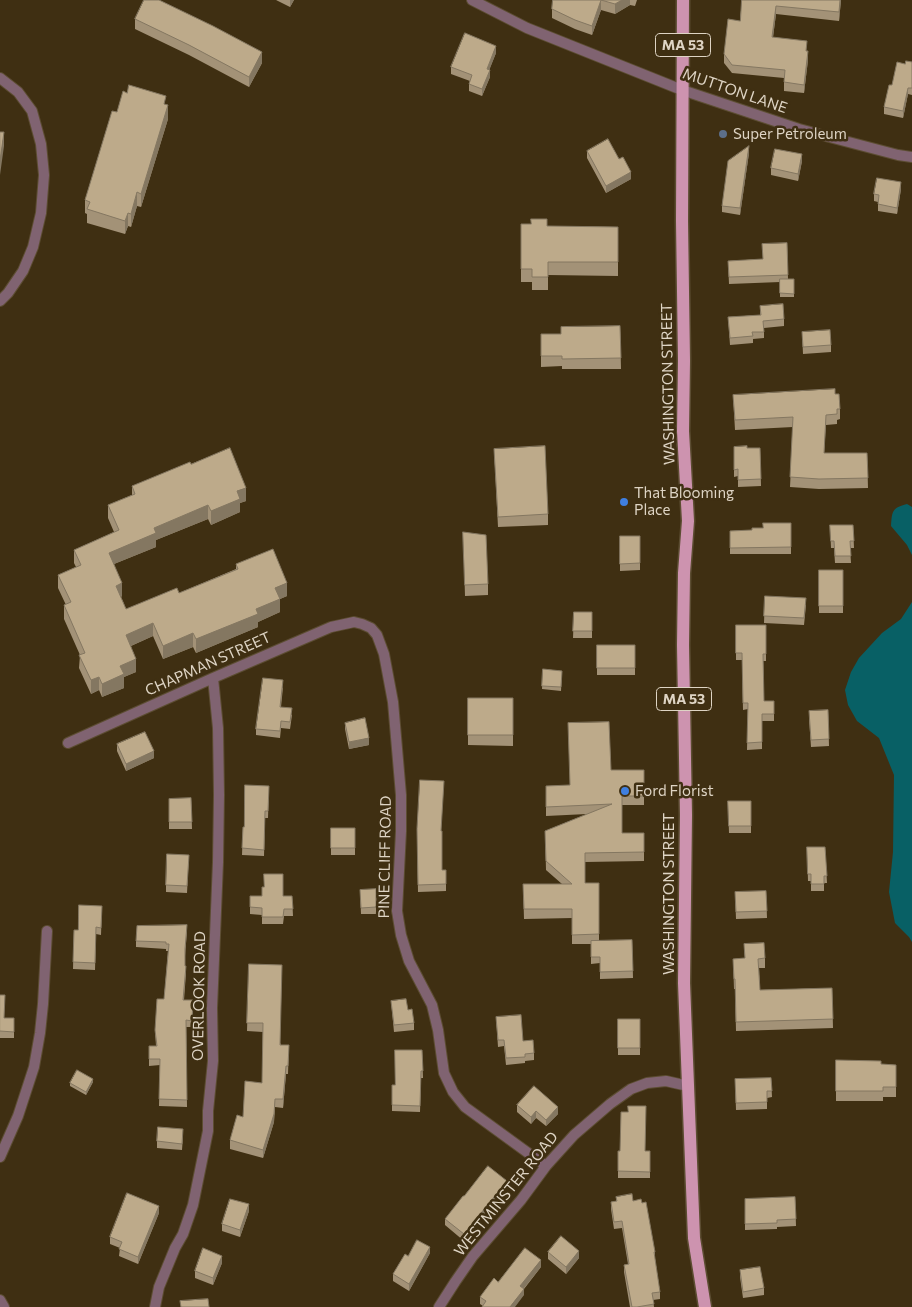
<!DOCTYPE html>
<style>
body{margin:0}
canvas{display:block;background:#3f2f12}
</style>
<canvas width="912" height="1307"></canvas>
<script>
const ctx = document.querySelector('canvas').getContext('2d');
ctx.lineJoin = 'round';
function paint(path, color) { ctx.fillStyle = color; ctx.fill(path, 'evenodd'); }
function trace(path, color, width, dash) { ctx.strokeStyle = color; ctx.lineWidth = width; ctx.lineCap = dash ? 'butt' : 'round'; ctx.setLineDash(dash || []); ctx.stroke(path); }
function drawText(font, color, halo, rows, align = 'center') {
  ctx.font = font + ' Commissioner,sans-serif'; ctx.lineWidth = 5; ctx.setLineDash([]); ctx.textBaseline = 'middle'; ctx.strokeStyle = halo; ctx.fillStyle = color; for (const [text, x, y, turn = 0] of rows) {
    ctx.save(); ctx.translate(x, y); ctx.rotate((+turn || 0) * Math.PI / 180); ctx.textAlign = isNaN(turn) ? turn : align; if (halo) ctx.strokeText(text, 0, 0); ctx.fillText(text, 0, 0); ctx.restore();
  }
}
paint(new Path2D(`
 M907,504L912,507V555L907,545L891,526C892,511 892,508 907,504Z
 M912,602V942L909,937L895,923L889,892L893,852L894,775L879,738L857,721L848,705L845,690L851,672L859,658L882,633L901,619Z`), '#086065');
const minor = new Path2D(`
 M0,78L18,92L32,111L41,144L44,175L41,213L33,247L23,271L8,293L0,301
 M68,743L213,678L331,627L354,622L362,624L371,628L377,635L384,654L393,702L401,795V831L397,911L401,935L409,961L432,1005L438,1030L444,1073L453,1092L465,1107L546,1166
 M0,1157L18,1116L34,1067L40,1033L43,1004L47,931
 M0,1300L4,1307
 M155,1307L159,1287L175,1248L183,1234L193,1205L208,1131V1111L213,1061L212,1008L218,862L219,795L218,728L213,678
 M439,1307L455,1282L473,1256L521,1200L546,1166L574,1135L610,1104L631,1089L647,1083L666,1081L688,1086`);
const tertiary = new Path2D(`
 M472,0L527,28L682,90L799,129L898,155L912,157`);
const primary = new Path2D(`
 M683,0L682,221L684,361L683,431L688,521L684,573L683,645L686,815L684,983L694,1238L705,1307`);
trace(minor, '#5c4d32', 12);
trace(tertiary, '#5c4d32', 12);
trace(primary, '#5c4d32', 15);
trace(minor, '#806371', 10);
trace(tertiary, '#806371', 10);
trace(primary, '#cd93af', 12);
paint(new Path2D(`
 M276,0H294L290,7Z
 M553,0H637L635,6L630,5L615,14L601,10L592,35L575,29L552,18V9Z
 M742,0H841L839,21L776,14L773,37L807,51L808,60L804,93L784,91V78L732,73L724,63V54L740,21Z
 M135,19L262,63L249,87L189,55L135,29Z
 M496,53L489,70L490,77L482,96L469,91V84L470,81L451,74V67Z
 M912,62V95L908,94L903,118L884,114V107L892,85L905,64Z
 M166,105L168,119L141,207L137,206L131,227L128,226L125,234L87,223V214L85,213V200L117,112Z
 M587,151L619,159L631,179L606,193L587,158Z
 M749,153L740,215L722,212V206Z
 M802,161L798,181L771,175V168Z
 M901,189L897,214L878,211V202L874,201V194Z
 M521,224L547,226L618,227V276L548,275V290H532V282H521Z
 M787,243L788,279H794V297H780V282L729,284L728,261L763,259Z
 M760,306L784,319V326L764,328V338L753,339V343L730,345L728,317L760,315Z
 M620,326L621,369H562V366L541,367V334H561Z
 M802,332L831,345V352L803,354Z
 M835,394L840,409V419L837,420V424L826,425L824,453H867L868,488L819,489L790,487L793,427L735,430L733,395Z
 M734,447L747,448H760L761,486L738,487V476L734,477Z
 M494,449L548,514V525L498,527Z
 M191,464L246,501L240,503V512L211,525L208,519L156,540V547L114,564L122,596L121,597L126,609L179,593L236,569V564L287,596L280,599V612L258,622V627L196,653L193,647L163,659L153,636L131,646L136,672L124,677V688L102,697L99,690L91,694L79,668L80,655L64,619V605H66L58,588V575L76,567L74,563V550L114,532L108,518V505L132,495V486Z
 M791,523V554H730V531L752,530Z
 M830,525H853L854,548H850L851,563H835L834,548H831Z
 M463,532L488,584V595L465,596Z
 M620,536H640V570L620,571Z
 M819,570H843V613H819Z
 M765,596L806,605L804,625L764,623Z
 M574,612H592V638H573Z
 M736,625H766V661H763L764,701H774V721H762V749L747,750L748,709L743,710L742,660H736Z
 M597,645H635V675H597Z
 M543,669L562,671L561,691L542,689Z
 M283,687L281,707L292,715L290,729L281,728L280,738L256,735V729Z
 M468,698H513V746L468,745Z
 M828,710L829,746L811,747L809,718Z
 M345,723L369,745L349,749L345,729Z
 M117,744L154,758L126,771L117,751Z
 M611,770H644V805H622V833H644V861L585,862V883H599V941L632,940L633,978L600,979V963L591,964V944H572V918L524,919L523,884H562L546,870L545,831L587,814L546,816V786H570Z
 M269,786L268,818H265L264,856L242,855L243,827H244Z
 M191,798L192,829H169V799Z
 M728,801H751V833H729Z
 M331,828H355V855H331Z
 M417,829L441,831L442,870H446V891L418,892Z
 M807,847H825L827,883H824V891H811V881H808Z
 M189,855L187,893L166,892V885Z
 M376,889V914H361L360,890Z
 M766,891L767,918L736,919L735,892Z
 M250,896H292L293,916H284L283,924H262V915L250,914Z
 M102,906L101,935L96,934L95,970L73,969L74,930H78Z
 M187,931L185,956V966L186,973L184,1000L193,1007L192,1027H186L187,1107L159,1106L160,1065L149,1066V1046H156L155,1030L164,999L168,951H166V949L136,947V941Z
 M744,944L765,958V968H759L760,990L832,988L833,1028L736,1031L735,989H734L733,959L745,958Z
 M249,964L281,1045H289L288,1074H286L283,1108L275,1107L274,1122L263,1158L230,1149V1140L262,1083L263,1032L247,1031Z
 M0,995L4,1018H14V1038H0Z
 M391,1001L414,1023V1030L394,1032Z
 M496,1017L523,1041L534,1053V1060L525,1061V1063L506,1065L504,1046L498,1047Z
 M618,1019H640V1055H618Z
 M422,1050L423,1078H421L420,1112L392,1111V1085H395Z
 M836,1060L881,1064L896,1065V1097H883V1101H836Z
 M771,1078L772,1097L767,1098V1109L736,1110L735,1079Z
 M93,1082L86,1095L70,1086V1083Z
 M517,1105L558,1114L546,1126L536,1118L531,1124L517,1112Z
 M183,1136L182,1150L157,1148V1141Z
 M618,1151H650V1178H618Z
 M507,1188L464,1241L445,1225V1219L464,1196Z
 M616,1197L633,1201L655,1252V1259L660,1292V1299L653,1300L654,1307H630L624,1272V1265L628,1264L622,1228L614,1229L611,1209V1202L616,1201Z
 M795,1197L796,1226L777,1227V1229L745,1230V1199Z
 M249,1211L240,1237L222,1231V1224Z
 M159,1213L138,1264L119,1256L120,1248L110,1244V1237Z
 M548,1252L579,1258L566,1274L548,1259Z
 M430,1253L409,1291L393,1281V1274L408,1256Z
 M222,1263L213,1285L195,1278V1271Z
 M541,1267L524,1289V1295L483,1306L480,1304V1297L498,1282Z
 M740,1270L764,1288V1295L743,1298L740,1277Z`), '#a39277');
paint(new Path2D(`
 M290,0H294L290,7Z
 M601,0V10L592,35V26Z
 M622,0H630V5L615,14V4Z
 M840,0H841L839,21V12Z
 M776,6V14L772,45V37Z
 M496,46V53L487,76V69Z
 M808,51V60L804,93V85Z
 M262,52V63L249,87V77Z
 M490,70V77L482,96V89Z
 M908,88V94L903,118V111Z
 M168,105V119L141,207V194Z
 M4,132V146L0,175V161Z
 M749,146V153L740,215V208Z
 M802,154V161L798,181V174Z
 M631,172V179L606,193V186Z
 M901,182V189L897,214V208Z
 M137,192V206L131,227V214Z
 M128,213V226L125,234V221Z
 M246,488V501L240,503V512L211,525V511L237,491Z
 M208,505V519L156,540V547L109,566V553L154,528Z
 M122,583V596L116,599V586Z
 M287,583V596L280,599V612L258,622V627L196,653V639L256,609L275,588Z
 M153,623V636L126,648V635Z
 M193,633V647L163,659V646Z
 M136,659V672L124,677V688L102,697V684L120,666Z
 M99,677V690L91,694V680Z
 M369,738V745L349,749V742Z
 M154,751V758L126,771V764Z
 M286,1066V1074L283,1108V1099Z
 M93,1079V1082L86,1095V1092Z
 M275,1099L274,1122L263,1158V1150Z
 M558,1107V1114L546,1126V1120Z
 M536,1111V1118L531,1124V1117Z
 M507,1181V1188L464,1241V1234Z
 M249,1204V1211L240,1237V1230Z
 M159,1206V1213L138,1264V1257Z
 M430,1247V1253L409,1291V1284Z
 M579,1251V1258L566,1274V1267Z
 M222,1256V1263L213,1285V1278Z
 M541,1260V1267L520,1293V1286Z
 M524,1289V1295L515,1307H510Z`), '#847761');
const building = new Path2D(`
 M144,0H159L213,26L262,52L249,77L189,45L135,19Z
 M553,0H622L615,4L601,0L592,26L575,20L552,9Z
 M742,0H840L839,12L776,6L772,37L807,41L806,51H808L804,85L784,82L785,70L732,65L724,54L728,19L740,21Z
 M465,33L496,46L487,69L490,70L482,89L469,84L472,75L451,67Z
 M906,61L912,62V88H908L903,111L884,107L889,85H892L897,62L905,64Z
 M129,85L166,96L164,104L168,105L141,194L137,192L131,214L128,213L125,221L87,209L90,202L85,200L112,111L117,112L123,91L127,93Z
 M0,132H4L0,161Z
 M608,139L619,159L623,157L631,172L606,186L587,151Z
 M749,146L740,208L722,206L728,161Z
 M775,149L802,154L798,174L771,168Z
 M877,178L901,182L897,208L878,204L879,195L874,194Z
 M531,219H547V226L618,227V262H548V277H532V269H521V224H531Z
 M787,243L788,275L729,277L728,261L763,259L762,244Z
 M780,279H794V294L780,293Z
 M783,304L784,319L763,321L764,332H752L753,336L730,338L728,317L761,315L760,306Z
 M620,326L621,358L562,359V356H541V334H561V327Z
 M830,330L831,345L803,347L802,332Z
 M835,389V394H839L840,409H837V414L826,415L824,453H867L868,478L819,479L790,477L793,417L735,420L733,395Z
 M545,446L548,514L498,517L494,449Z
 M747,446V448H760L761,479L738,480V469L734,470V447Z
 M230,448L246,488L237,491L240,499L211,511L208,505L154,528L156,533L109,553L122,583L116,586L126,609L177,588L179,593L238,569L236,564L273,549L287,583L275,588L280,599L256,609L258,614L196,639L193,633L163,646L153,623L126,635L136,659L120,666L124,674L102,684L99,677L91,680L79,655L85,653L64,605L71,602L58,575L81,565L74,550L119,530L108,505L135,494L132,486L190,462L191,464Z
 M763,523H791V547L730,548V531L752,530V528H763Z
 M830,525H853L854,541H850L851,556H835L834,541H831Z
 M463,532L486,535L488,584L465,585Z
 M620,536H640V563L620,564Z
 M819,570H843V606H819Z
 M765,596L806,598L804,618L764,616Z
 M574,612H592V631H573Z
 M736,625H766V654H763L764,701H774V714H762V742L747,743L748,703H743L742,653H736Z
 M597,645H635V668H597Z
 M543,669L562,671L561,687L542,686Z
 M263,678L283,680L280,707L292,708L290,722L281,721L280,731L256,729Z
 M468,698H513V735H468Z
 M828,710L829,739L811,740L809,711Z
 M365,718L369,738L349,742L345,723Z
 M609,722L611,770H644V796H622V833H644V852L585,853V883H599V934L572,935V909H524L523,884H572L546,861L545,831L612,804L546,807V786L570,785L568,723Z
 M145,732L154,751L126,764L117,744Z
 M420,780L444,781L441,831H442V870H446V884L418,885L417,829Z
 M245,785L269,786L268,811H265L264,850L242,848L243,827H244Z
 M191,798L192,822H169V799Z
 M728,801H751V826H729Z
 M331,828H355V848H331Z
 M807,847H825L827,876H824V884H811V874H808Z
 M167,854L189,855L187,886L166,885Z
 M264,874H283V896H292L293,909H284L283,917H262V908L250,907V896H262V887H264Z
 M376,889V907L361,908L360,890Z
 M766,891L767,911L736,912L735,892Z
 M79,905L102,906L101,928L96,927L95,963L73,962L74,930H78Z
 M187,925L185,949V966H186L183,1000H193L192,1021L186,1020L187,1100L159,1099L160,1059H149V1046H157L155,1030L157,999H164L169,944H166V942L136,941L137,926Z
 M632,940L633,971L600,972V957H591V941Z
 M764,943L765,958L758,959L760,990L832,988L833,1019L736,1022L735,979H734L733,959L745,958L744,944Z
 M249,964L282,965L280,1045H289L288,1066H286L283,1099H275L274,1114L263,1150L230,1140L237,1115L243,1117L245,1081L262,1083L263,1023H247Z
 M0,995H5L4,1018H14V1032L0,1031Z
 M406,999L408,1010L412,1009L414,1023L394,1025L391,1001Z
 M521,1015L523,1041L533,1040L534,1053L525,1054V1057L506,1058L504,1040H498L496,1017Z
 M618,1019H640V1048H618Z
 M395,1050H422L423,1071H421L420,1106L392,1105V1085H395Z
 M836,1060L881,1061V1064L896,1065V1087H883V1091H836Z
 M77,1070L93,1079L86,1092L70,1083Z
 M771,1078L772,1091H767V1102L736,1103L735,1079Z
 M534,1086L558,1107L546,1120L536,1111L531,1117L517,1105Z
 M628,1106H646L645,1151H650V1172L618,1171V1151H620L621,1112H628Z
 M158,1127L183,1129L182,1144L157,1141Z
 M488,1166L507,1181L464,1234L445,1219L463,1196H464Z
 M127,1193L159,1206L138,1257L119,1249L122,1242L110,1237Z
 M632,1194L633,1201L641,1199L642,1203L646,1202L655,1252H654L660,1292L652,1293L654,1304L637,1307H632L624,1265L629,1264L622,1221L614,1222L611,1202L617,1201L616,1197Z
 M795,1197L796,1219L777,1220V1223L745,1224V1199Z
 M230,1199L249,1204L240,1230L222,1224Z
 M561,1236L579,1251L566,1267L548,1252Z
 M417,1240L430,1247L409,1284L393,1274L405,1254L408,1256Z
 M203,1248L222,1256L213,1278L195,1271Z
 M525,1248L541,1260L520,1286L524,1289L510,1307H482L486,1301L480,1297L494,1278L498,1282Z
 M760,1267L764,1288L743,1292L740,1270Z
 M208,1299L209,1307H181L180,1301Z`);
paint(building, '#bdaa8a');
trace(building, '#847761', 1);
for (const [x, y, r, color] of [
 [723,134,5,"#5c6f8a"],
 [624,502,5,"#3f7fe0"],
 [625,791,5,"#3f7fe0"]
]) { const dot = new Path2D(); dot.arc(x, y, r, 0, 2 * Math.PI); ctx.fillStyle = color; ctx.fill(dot); trace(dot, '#3f2f12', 2); }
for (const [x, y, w] of [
 [683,45,55],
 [684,699,55]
]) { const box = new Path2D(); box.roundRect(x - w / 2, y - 11.5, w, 23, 4); ctx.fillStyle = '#3f2f12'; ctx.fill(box); trace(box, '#ded4c4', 1); }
drawText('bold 14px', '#ded4c4', null, [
 ["MA 53",683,45],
 ["MA 53",684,699]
]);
drawText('15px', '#ded4c4', '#3f2f12', [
 ["MUTTON LANE",735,91,19],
 ["WASHINGTON STREET",668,384,-91],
 ["CHAPMAN STREET",208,664,-24],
 ["PINE CLIFF ROAD",385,857,-89],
 ["WASHINGTON STREET",669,894,-90],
 ["OVERLOOK ROAD",199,996,-89],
 ["WESTMINSTER ROAD",506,1194,-51]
]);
drawText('15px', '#ded4c4', '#3f2f12', [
 ["Super Petroleum",733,134],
 ["That Blooming",634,493],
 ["Place",634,510],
 ["Ford Florist",635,791]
], 'left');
</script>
